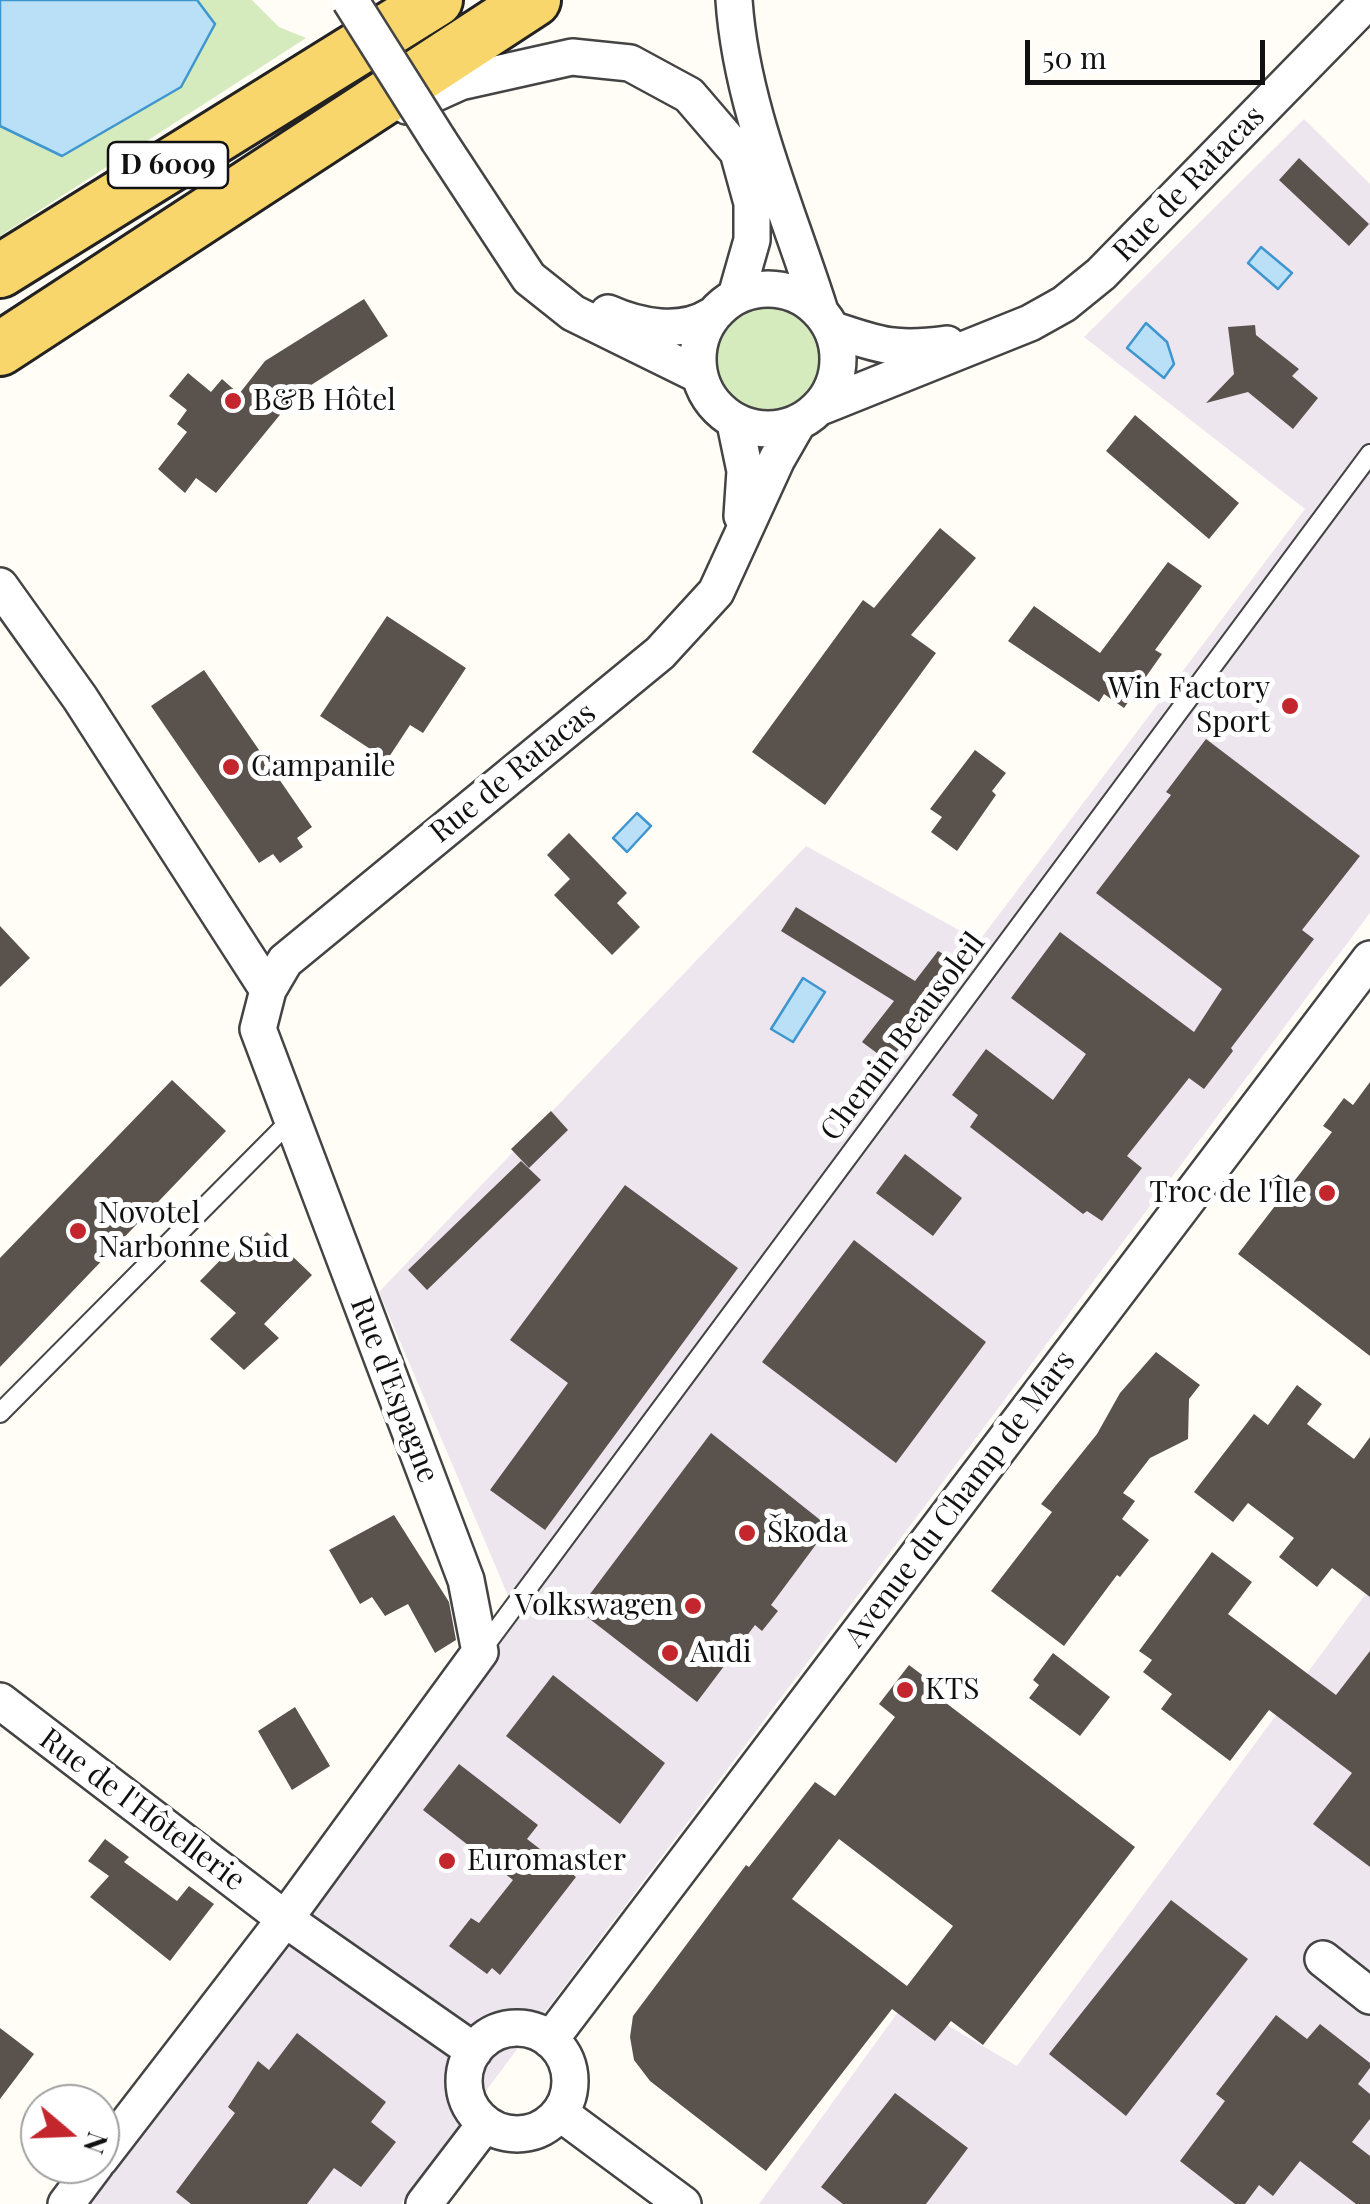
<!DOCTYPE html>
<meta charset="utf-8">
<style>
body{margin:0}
#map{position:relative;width:1370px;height:2204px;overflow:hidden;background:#fffdf5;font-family:"Playfair Display",serif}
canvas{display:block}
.north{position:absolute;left:20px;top:2084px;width:100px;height:100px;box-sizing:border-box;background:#fff;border:2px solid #a0a0a0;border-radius:50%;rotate:109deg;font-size:28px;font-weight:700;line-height:40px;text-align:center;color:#111}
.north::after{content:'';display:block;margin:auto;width:35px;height:45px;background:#c4262e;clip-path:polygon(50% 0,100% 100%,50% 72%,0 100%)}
.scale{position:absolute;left:1025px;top:40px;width:240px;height:45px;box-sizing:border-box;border:5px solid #111;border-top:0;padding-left:12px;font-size:30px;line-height:35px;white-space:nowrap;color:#111;-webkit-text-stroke:8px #fff;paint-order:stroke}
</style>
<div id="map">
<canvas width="1370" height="2204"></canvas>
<div class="north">N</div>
<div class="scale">50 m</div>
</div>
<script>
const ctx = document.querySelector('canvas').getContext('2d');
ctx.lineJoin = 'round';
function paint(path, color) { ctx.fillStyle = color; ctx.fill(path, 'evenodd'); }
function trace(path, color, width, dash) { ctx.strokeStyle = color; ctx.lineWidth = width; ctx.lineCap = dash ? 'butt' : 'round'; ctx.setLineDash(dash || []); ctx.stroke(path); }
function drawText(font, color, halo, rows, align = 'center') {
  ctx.font = font + ' "Playfair Display",serif'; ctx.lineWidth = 10; ctx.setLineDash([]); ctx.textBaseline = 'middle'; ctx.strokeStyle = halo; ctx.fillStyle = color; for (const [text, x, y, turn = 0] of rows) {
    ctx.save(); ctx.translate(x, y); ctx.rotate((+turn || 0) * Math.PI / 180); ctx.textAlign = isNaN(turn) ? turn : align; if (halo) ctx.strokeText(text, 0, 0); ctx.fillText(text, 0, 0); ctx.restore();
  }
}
paint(new Path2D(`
 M1304,119L1370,184V913L401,2204H81L515,1612L379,1292L806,846L979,941L1305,509L1084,337Z
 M1370,1588V2204H759L906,2001L1017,2066Z`), '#eee6ef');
paint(new Path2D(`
 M0,0H252L279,27L306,38L0,236Z
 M715 359a53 53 0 1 1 106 0a53 53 0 1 1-106 0Z`), '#d5ebbd');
const water = new Path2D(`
 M0,0H197L215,24L181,87L62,156L0,126Z
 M1261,247L1292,273L1278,289L1248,263Z
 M1146,323L1167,342L1174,364L1164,378L1127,348Z
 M637,813L651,826L627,852L613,838Z
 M803,978L825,992L793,1042L771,1029Z`);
paint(water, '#b9e0f7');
trace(water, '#3f96cf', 2.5);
paint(new Path2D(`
 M1299,158L1369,224L1349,246L1279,180Z
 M364,299L388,336L297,394L216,493L196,478L185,493L158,469L187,432L177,424L187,410L169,396L188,373L211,392L222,379L239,394L265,361Z
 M1255,325L1256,335L1299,369L1292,376L1318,398L1293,429L1248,392L1206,403L1234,374L1228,327Z
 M1135,415L1239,503L1209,539L1106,451Z
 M940,528L976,558L911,635L936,653L825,805L752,752L863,600L874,608Z
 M1168,562L1202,586L1155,650L1162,654L1124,708L1104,694L1099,702L1008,641L1034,606L1100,653Z
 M387,616L466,668L423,733L410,725L387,760L320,716Z
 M204,670L312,827L297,838L303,847L280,863L273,854L259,863L151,706Z
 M1206,739L1360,856L1302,930L1314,939L1231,1048L1233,1051L1204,1089L1189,1078L1127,1156L1142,1168L1102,1221L1087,1211L1083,1214L970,1127L978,1115L952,1095L986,1049L1053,1100L1086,1054L1011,998L1060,932L1194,1032L1222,989L1096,893L1171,795L1166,792Z
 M975,750L1006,773L992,791L996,795L957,851L931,832L942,817L930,809Z
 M569,833L627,893L617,903L640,927L612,955L554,895L570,879L547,855Z
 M796,907L915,981L938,951L963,965L889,1062L862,1042L894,1001L781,931Z
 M0,926L30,958L0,987Z
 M172,1080L226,1131L0,1367V1258Z
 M1370,1082V1356L1238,1254L1332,1132L1323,1126L1344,1098L1353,1105Z
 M551,1111L568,1130L529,1168L511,1149Z
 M905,1154L962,1198L933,1236L876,1193Z
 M521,1161L541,1180L427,1290L408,1270Z
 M625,1185L738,1268L545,1530L490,1490L568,1383L510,1340Z
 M267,1232L312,1275L264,1324L279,1338L244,1370L210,1339L236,1313L200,1281L231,1249L243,1259Z
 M854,1240L986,1342L896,1463L762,1362Z
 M1156,1352L1200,1385L1189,1399L1188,1439L1150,1458L1123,1493L1135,1501L1122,1519L1149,1540L1120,1577L1117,1575L1064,1646L991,1591L1052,1512L1041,1504L1097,1434L1120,1393Z
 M1297,1385L1322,1404L1307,1424L1354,1459L1370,1437V1597L1332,1568L1317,1587L1279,1557L1294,1538L1248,1503L1233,1522L1194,1492L1254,1414L1268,1425Z
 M711,1433L829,1527L771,1605L778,1611L762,1631L755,1625L697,1702L578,1610Z
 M394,1515L449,1602L456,1640L435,1653L408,1604L385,1616L372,1597L360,1604L329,1550Z
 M1212,1552L1252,1582L1228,1614L1336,1695L1370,1651V1867L1313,1824L1352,1773L1269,1710L1230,1761L1161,1709L1172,1694L1143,1672L1152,1660L1139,1651Z
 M1053,1653L1110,1697L1080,1736L1029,1698L1039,1685L1033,1680Z
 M909,1665L933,1683L929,1690L1135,1847L983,2045L951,2021L935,2041L892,2009L766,2171L650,2081L634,2060L630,2037L633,2016L746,1865L749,1867L815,1782L835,1796L895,1717L879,1704ZM839,1839L953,1926L907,1986L792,1899Z
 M553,1675L665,1763L620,1824L506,1736Z
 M295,1707L330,1766L292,1790L258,1731Z
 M459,1764L538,1825L527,1839L576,1877L500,1975L492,1968L487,1974L449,1946L471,1918L479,1923L513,1880L423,1810Z
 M105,1839L129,1857L124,1862L177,1901L189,1886L214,1904L170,1961L90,1897L109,1876L88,1861Z
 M1171,1900L1248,1959L1126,2116L1049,2054Z
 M1276,2015L1307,2039L1320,2024L1370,2063V2068L1358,2084L1370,2094V2119L1352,2142L1370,2156V2204H1356L1300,2161L1273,2196L1259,2185L1245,2204H1235L1180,2161L1225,2101L1216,2094Z
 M0,2028L34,2054L0,2099Z
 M297,2033L386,2102L371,2122L396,2142L361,2187L334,2168L307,2204H191L176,2192L235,2113L228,2107L258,2061L269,2070Z
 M895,2093L968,2148L926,2204H843L821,2187Z`), '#5a524d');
const lane = new Path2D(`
 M0,1413L291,1120
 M481,1651L1370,454`);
const street = new Path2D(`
 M734,0C741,105 787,208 819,308
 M407,106L460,82L572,57L630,63L689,95L738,152L752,203V240L736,296
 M439,141L529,278L573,313L699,375
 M698 359a70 70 0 1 1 140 0a70 70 0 1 1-140 0Z
 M608,313C639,327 681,335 711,316
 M834,330C881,346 897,351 947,344
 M823,406L1030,323L1064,304L1101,274L1369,0
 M735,423L745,471L742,516
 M0,586L80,698L268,990L258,1029L466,1580L480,1652L285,1919L100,2159
 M268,990L285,961L660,653L716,592L777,459L796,426
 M0,1701L285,1919L474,2051
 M1323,1959L1370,1996
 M464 2081a53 53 0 1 1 106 0a53 53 0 1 1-106 0Z
 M550,2040L1370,959
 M560,2113L683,2204
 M66,2204L96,2164
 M424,2204L485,2124`);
const primary = new Path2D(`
 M0,271L436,0
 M0,349L534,0`);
trace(lane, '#444', 22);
trace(street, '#444', 40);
trace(primary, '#222', 58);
trace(lane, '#fff', 18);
trace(street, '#fff', 35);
trace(primary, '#f9d66b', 52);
const streetBridge = new Path2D(`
 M350,0L439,141`);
trace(streetBridge, '#444', 40, []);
trace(streetBridge, '#fff', 35);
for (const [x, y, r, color] of [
 [233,401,10,"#c4262e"],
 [1290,706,10,"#c4262e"],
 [231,767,10,"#c4262e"],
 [1327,1193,10,"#c4262e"],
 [78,1231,10,"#c4262e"],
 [747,1533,10,"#c4262e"],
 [693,1606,10,"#c4262e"],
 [670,1653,10,"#c4262e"],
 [905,1690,10,"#c4262e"],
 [447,1861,10,"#c4262e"]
]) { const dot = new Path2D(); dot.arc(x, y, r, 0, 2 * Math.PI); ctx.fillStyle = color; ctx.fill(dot); trace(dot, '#fff', 4); }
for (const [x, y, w] of [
 [168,165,120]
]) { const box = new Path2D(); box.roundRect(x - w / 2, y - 23, w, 46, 8); ctx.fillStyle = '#fff'; ctx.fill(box); trace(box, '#111', 2.5); }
drawText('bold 28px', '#111', null, [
 ["D 6009",168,165]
]);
drawText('30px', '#111', '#fff', [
 ["Rue de Ratacas",1189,184,-46],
 ["Rue de Ratacas",513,773,-39],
 ["Chemin Beausoleil",903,1037,-53],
 ["Rue d'Espagne",394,1390,69],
 ["Avenue du Champ de Mars",960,1499,-53],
 ["Rue de l'Hôtellerie",142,1810,37]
]);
drawText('30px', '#111', '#fff', [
 ["B&B Hôtel",253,401],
 ["Win Factory",1270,689,"right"],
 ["Sport",1270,723,"right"],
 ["Campanile",251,767],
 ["Troc de l'Île",1307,1193,"right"],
 ["Novotel",98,1214],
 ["Narbonne Sud",98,1248],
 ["Škoda",767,1533],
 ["Volkswagen",673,1606,"right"],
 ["Audi",690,1653],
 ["KTS",925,1690],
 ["Euromaster",467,1861]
], 'left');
</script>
